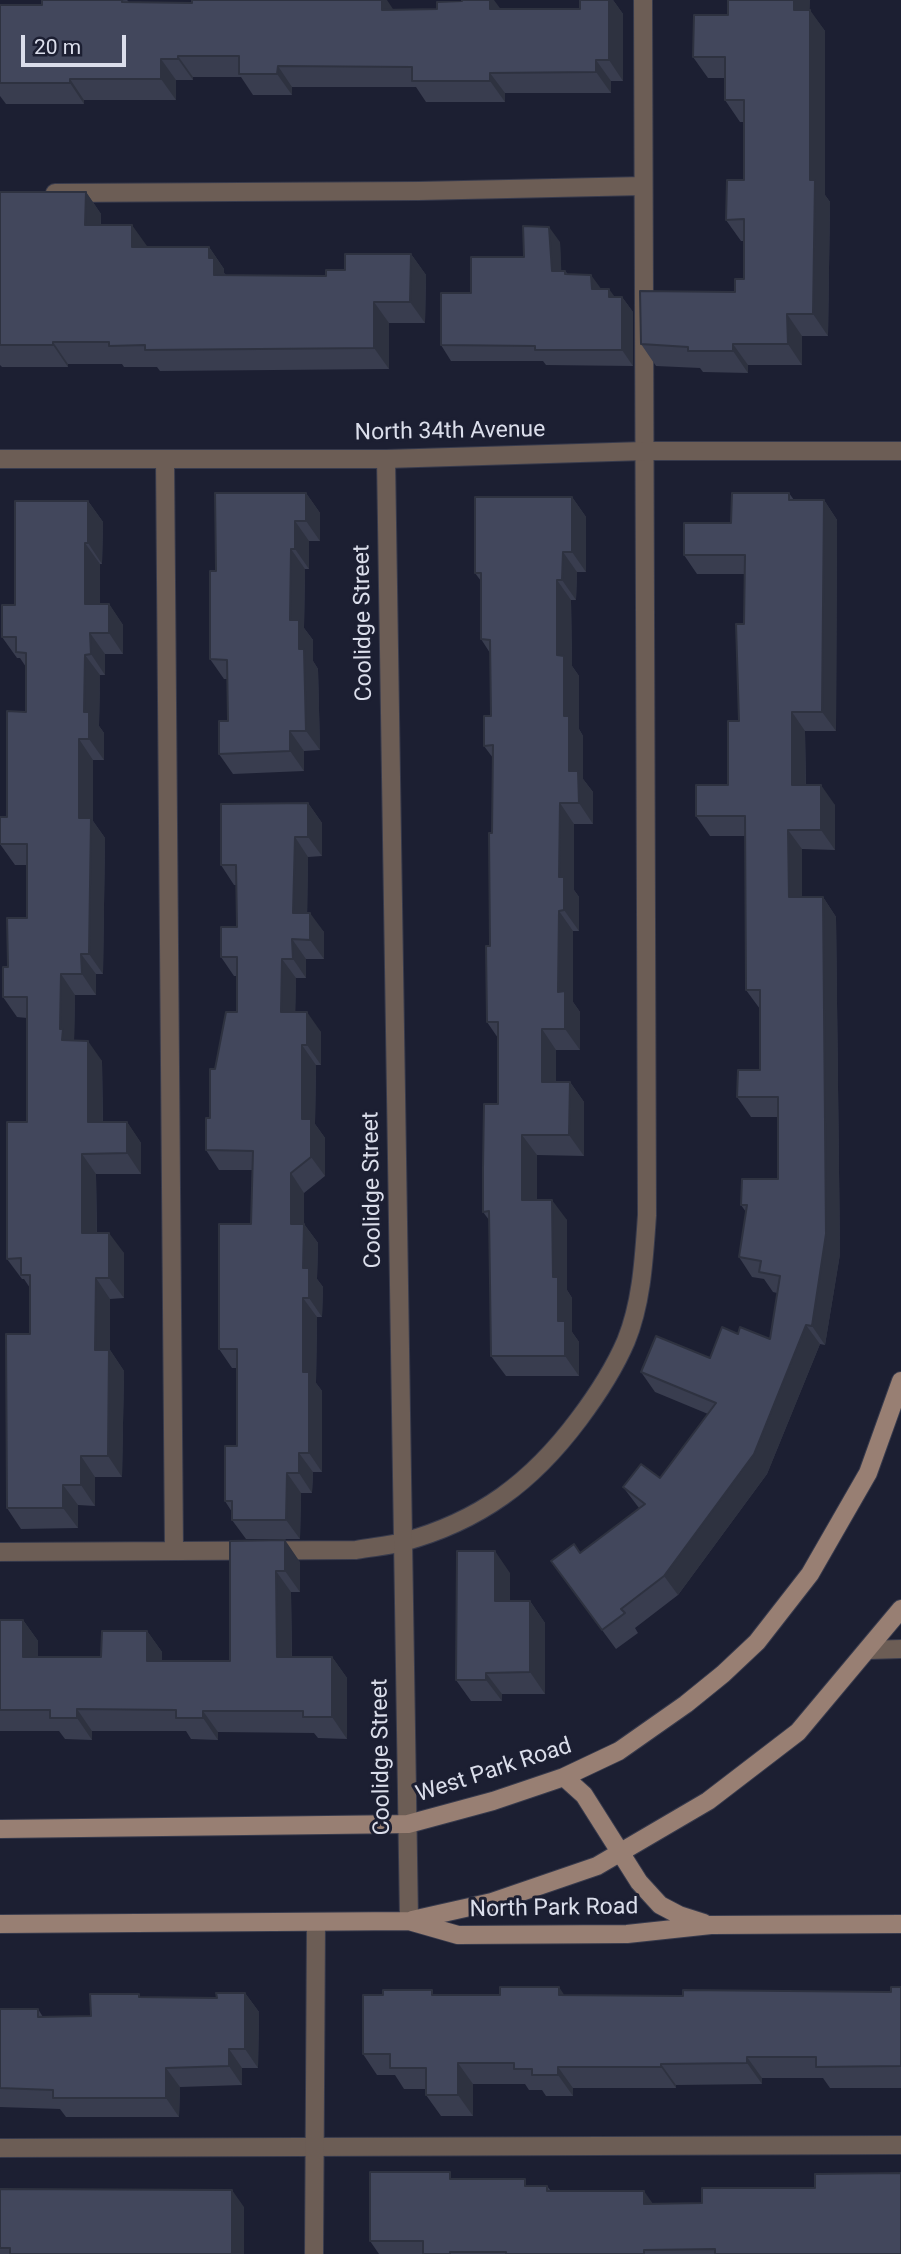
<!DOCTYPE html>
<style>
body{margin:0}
#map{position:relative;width:901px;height:2254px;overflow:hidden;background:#1c1f32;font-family:Roboto,sans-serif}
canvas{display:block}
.scale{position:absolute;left:21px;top:35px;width:105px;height:32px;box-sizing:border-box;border:4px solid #dbdeeb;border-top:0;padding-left:9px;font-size:21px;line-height:24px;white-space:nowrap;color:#dbdeeb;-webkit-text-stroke:5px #1c1f32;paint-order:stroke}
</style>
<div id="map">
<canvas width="901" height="2254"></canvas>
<div class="scale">20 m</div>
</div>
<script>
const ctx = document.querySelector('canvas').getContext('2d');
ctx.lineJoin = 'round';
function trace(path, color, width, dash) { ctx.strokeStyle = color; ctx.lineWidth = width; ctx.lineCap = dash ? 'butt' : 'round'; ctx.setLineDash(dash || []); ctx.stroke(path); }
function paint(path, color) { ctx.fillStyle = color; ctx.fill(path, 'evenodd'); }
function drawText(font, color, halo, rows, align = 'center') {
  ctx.font = font + ' Roboto,sans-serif'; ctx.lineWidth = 6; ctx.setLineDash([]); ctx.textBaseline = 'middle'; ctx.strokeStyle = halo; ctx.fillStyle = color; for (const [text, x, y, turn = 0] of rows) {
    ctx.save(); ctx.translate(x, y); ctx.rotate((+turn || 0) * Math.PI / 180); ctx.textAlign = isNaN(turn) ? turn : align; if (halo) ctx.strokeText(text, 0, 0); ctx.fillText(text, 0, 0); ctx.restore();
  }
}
const lane = new Path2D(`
 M55,193L418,191L643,186
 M165,459L174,1551
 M0,1552L356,1550C371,1547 388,1546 403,1542C480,1521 532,1482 579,1419C597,1395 614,1369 626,1341C642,1302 644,1257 647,1215L643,0
 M868,1650L901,1649
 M0,2148L901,2145`);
const street = new Path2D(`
 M0,459H386L645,451H901
 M386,459L409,1921
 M314,2254L316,1922`);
const secondary = new Path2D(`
 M564,1777L584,1795L639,1882L660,1905L679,1915L704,1923
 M0,1829L408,1824L493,1801L564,1777L619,1751L686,1704L723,1674L757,1642L810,1574L868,1473L901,1381
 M412,1920L492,1902L597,1866L708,1801L798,1732L901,1609
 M0,1924L409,1921L458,1935L627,1934L711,1925L901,1924`);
trace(lane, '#373a4c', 20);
trace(street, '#373a4c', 20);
trace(secondary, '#373a4c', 20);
trace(lane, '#6c5d55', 18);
trace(street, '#6c5d55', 18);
trace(secondary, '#987f73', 18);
paint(new Path2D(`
 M127,0L129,2L393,10L580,9V0H613L623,14V81H611V93H505V102H426L416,87H292V95H253L241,77H193V80H176V100H84V104H6L0,96V5H42Z
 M728,0H810L809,10L825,31V195L830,202L828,336H802V365H748V373L703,372L700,368L656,366L641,344L735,292L744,279V241H741L726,220L744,180V122H740L725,100V78H708L693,57L728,15Z
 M0,192H86L101,214V225L147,247H209L224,269V273L226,275L326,276L411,254L426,275L425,323H389V369L160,371L157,367H124L122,364H68V367H2L0,365Z
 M560,242L561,271H565L568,274L601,289L615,297H622L633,312V366L546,365L543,361H451L441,345L471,293L524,257Z
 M306,493L320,513V541H309V569H305L304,628L313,640V661L318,669L320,750L304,751V771L233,774L219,754L228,721V679H224L210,659L216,571Z
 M789,493L794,500H824L837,520L836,731H805L806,785L835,805V850L802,849V897H823L836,917L840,1254L825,1345L820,1344L767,1474L678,1595L635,1628L638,1633L616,1649L551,1561L580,1553L639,1508L623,1487L660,1478L708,1414L655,1392L641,1372L710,1358L738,1334L770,1339L777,1293L773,1292L764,1279L752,1277L739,1257L746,1212L741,1205L778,1179V1117H751L737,1097L760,1070V1009L746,990L745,836H710L696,816L728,785L739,721L744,624L745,574H697L684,555L731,523Z
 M572,497L586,517V572H577L576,600H571L572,666L579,676V729L583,736V779L593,792V824H574V890L579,897V931H573V1002L580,1012V1050H556V1082H570L584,1102V1156L537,1155V1200L567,1220V1290L572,1298V1332L579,1342V1376H506L491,1356L489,1220L483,1212L498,1104V1038L487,1022L490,946L493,758L484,746L491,716L490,653L481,639V581L475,573Z
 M88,501L103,522L102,564H100V604H109L123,625V654H105V675H100L99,726L104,733V760H93V821L105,838L103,974H96V995H75L74,1040L102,1061L103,1122H127L141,1143V1174H96L97,1233L124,1253V1298L110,1299V1350L124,1371L122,1477H95V1506L78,1505V1528L21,1529L7,1508L30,1334V1288L24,1279H22L7,1259L27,1122V1018L17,1017L3,997L8,967L27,918V865H15L0,844L7,817L26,712V667L20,658H17L2,637L15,605Z
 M308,803L322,823V856L308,857L307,913L324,932V959H306V978H296L295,1012L321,1032V1065H316L315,1124L325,1138V1176L304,1193V1224L318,1243L317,1279L323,1287L322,1317H317L316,1383L322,1391V1472H313L312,1493H301L300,1539H246L232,1520V1512L225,1501L237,1446V1368H232L219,1349L251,1224L252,1170H219L206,1150L215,1069L237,1012V976H234L221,957L237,927L236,885H234L221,865Z
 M230,1541L300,1562V1592H291L292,1657H332L347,1678V1739L318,1738L314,1733L218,1732V1740L191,1739L186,1731H92V1740L65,1739L59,1731H0V1620H23L38,1641V1657H101L147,1631L162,1652V1661H230Z
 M510,1573V1601H530L545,1623V1694H502V1701H471L456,1680Z
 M901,1987V2088H830L823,2078H762V2084L676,2085V2088H573V2096H546L542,2090H529L525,2084H473V2116H441L426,2095V2089H404L395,2075H377L363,2054L383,1995L683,1996L891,1992Z
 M245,1993L259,2012L258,2068H242V2085L180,2087L179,2117H66L60,2109L0,2107V2009H38L43,2017L91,2016L141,1997L217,1998Z
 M455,2179L529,2186H547L551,2191L653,2204L901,2254H379L370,2241Z
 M0,2189L244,2207V2254H0Z`), '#393d4f');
paint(new Path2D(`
 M382,0H387L397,15L382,10Z
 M490,0H494L505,15L490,9Z
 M609,0H613L623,14V81L609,60Z
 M794,0H810L809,31L794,10Z
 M810,10L825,31V195L830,202L828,336L813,314L810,180Z
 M178,56L193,77V80L178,59Z
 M161,59L176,80V100L161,79Z
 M596,60L611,81V93L596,72Z
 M278,66L292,87V95L277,74Z
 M490,73L505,93V102L490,81Z
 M70,79L84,100V104L70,83Z
 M86,192L101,214L100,246L85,225Z
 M132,225L147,246V269L132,247Z
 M549,227L560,242L562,286L552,271Z
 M209,247L224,269V273L229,280L214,275L209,258Z
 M411,254L426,275L425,323L410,302Z
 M591,275L602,290L592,289Z
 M609,289L620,304L609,297Z
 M622,297L633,312V366L622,350Z
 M374,302L389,323V369L374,348Z
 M787,314L802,336V365L788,344Z
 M53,342L68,364V367L53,345Z
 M733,344L748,365V373L733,351Z
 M306,493L320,513V541L306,521Z
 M572,497L586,517V572L572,552Z
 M824,500L837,520L836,731L822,712Z
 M88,501L103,522L102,564L88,543Z
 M295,521L309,541V569L295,549Z
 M85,543L100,564V625L85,604Z
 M291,549L305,569L304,628L313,640V661L318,669L320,750L306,731L299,649L290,620Z
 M563,552L577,572L576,600L562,580Z
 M557,580L571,600L572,666L579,676V729L583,736V779L593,792V824L579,803L569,771L557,655Z
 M109,604L123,625V654L109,633Z
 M90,633L105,654V675L91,654Z
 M85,655L100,675L99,726L104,733V760L89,739L84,712Z
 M792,712L805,731L806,805L792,785Z
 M290,731L304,751V771L290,751Z
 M79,739L93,760V821L105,838L103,974L89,954L79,818Z
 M821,785L835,805V850L821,830Z
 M308,803L322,823V856L308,837Z
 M560,803L574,824V890L579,897V931L564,910L559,877Z
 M788,830L802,849V916L789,897Z
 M295,837L308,857L307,932L293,913Z
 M823,897L836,917L840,1254L825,1345L812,1326Z
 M559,911L573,931V1002L580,1012V1050L565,1029L558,992Z
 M310,913L324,932V959L310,940Z
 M292,939L306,959V978L293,959Z
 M81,954L96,974V995L82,974Z
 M282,959L296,978L295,1032L281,1012Z
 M61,974L75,995L74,1046L62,1040L60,1029Z
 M307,1012L321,1032V1065L307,1045Z
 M542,1029L556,1050V1102L542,1082Z
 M88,1041L102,1061L103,1143L88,1122Z
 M302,1045L316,1065L315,1124L325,1138V1176L311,1157L302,1119Z
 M570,1082L584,1102V1156L569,1135Z
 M127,1122L141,1143V1174L127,1153Z
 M522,1135L537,1155V1220L522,1200Z
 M82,1154L96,1174L97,1253L82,1233Z
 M291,1173L304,1193V1224L318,1243L317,1279L323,1287L322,1317L309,1298L303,1268L291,1224Z
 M552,1200L567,1220V1290L572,1298V1332L579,1342V1376L565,1356L558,1321L553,1277Z
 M109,1233L124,1253V1298L109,1278Z
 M96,1278L110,1299V1350L124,1371L122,1477L108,1456L95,1350Z
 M303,1298L317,1317L316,1383L322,1391V1472L309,1453L303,1372Z
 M806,1325L820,1344L767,1474L678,1595L664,1576Z
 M299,1453L313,1472L312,1493L299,1473Z
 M81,1456L95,1477V1506L81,1485Z
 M287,1473L301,1493L300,1539L286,1520Z
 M63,1485L78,1505V1528L63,1508Z
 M285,1540L300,1562V1592L285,1571Z
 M495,1551L510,1573V1623L495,1601Z
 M276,1571L291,1592L292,1678L277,1657Z
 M530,1601L545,1623V1694L530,1672Z
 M23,1620L38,1641V1678L23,1657Z
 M147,1631L162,1652V1683L147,1661Z
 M332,1657L347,1678V1739L332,1717Z
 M486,1673L502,1694V1701L486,1680Z
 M77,1709L92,1731V1740L77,1718Z
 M203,1711L218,1732V1740L203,1718Z
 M559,1987L573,2008L559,1995Z
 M245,1993L259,2012L258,2068L245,2049Z
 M229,2049L242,2068V2085L229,2066Z
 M747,2057L762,2078V2084L747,2063Z
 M458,2063L473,2084V2116L458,2095Z
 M661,2064L676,2085V2088L661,2067Z
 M558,2067L573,2088V2096L558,2075Z
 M166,2068L180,2087L179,2117L166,2098Z
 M232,2190L244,2207V2254H232Z
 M644,2191L658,2211L644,2204Z`), '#2e3240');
const building = new Path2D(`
 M42,0H122V2L192,3V0H382V10L437,9V2L462,1V0H490V9H580V0H609V60H596V72L490,73V81H412V67L278,66L277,74H239V56H178V59H161V79H70V83H0V5H42Z
 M728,0H794V10H810V180H815L813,314H787L788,344H733V351H688V347L641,344L640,291L735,292V279H744V219L726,220L727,180H744V100H725V57H693L694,15H728Z
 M0,192H86L85,225H132V247H209V258H214V275L326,276V270H345V254H411L410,302H374V348L145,350V345L109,346V342H53V345H0Z
 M523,226L549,227L552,271H565V274L591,275L592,289H609V297H622V350H535V346L441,345V293H471V257H524Z
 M215,493H306V521H295V549H291L290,620H299V649H304L306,731H290V751L219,754V721H228L227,660L210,659V571H216Z
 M732,493H789V500H824L822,712H792V785H821V830H788L789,897H823L826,1234L812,1326L806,1325L754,1454L664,1576L621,1609L625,1613L602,1630L551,1561L574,1544L580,1553L645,1504L623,1487L641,1464L660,1478L716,1403L641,1372L656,1336L710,1358L722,1327L738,1334L740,1327L770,1339L780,1276L759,1272L761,1261L739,1257L747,1205H741L742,1179H778V1097H737L738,1070H760V990H746L745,816H696V785H728V721H739L736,624H744L745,555H684V523H731Z
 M475,497H572V552H563L562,580H557V655L564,656V716H569V771H578L579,803H560L559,877H564V910L559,911L558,992L565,991V1029H542V1082H570L569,1135H522V1200H552L553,1277H558V1321H565V1356H491L489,1211L483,1212V1167L484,1104H498V1022H487L486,946H490L489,833H492L493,745L484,746V716H491L490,640L481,639V573H475Z
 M15,501H88V543H85V604H109V633H90L91,654L85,655L84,712H89V739H79V818H91L89,954H81L82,974H61L60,1029H63L62,1040L88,1041V1122H127V1153L82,1154V1233H109V1278H96L95,1350H109L108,1456H81V1485H63V1508H7L6,1334H30V1275H21V1258L7,1259V1122H27V997H3V967H8L7,918H27V844H0V817H7V711L26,712V653L16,652V637H2V605H15Z
 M308,803V837H295L293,913H310V940L292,939L293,959H282L281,1012H307V1045H302V1119H311V1157L291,1173V1224H304L303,1268H309V1298H303V1372H309V1453H299V1473H287L286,1520H232V1501H225V1446H237V1349H219V1224H251L253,1151L206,1150V1118H210V1069H215L226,1012H237V957H221V927H237L236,865H221V804Z
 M285,1540V1571H276L277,1657H332V1717H303V1711H203V1718H176V1710L77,1709V1718H50V1710H0V1620H23V1657H101L102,1631H147V1661H230V1541Z
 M457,1551H495V1601H530V1672L486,1673V1680H456Z
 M500,1987H559V1995L683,1996V1990L891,1992V1987H901V2066L816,2067V2057H747V2063L661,2064V2067H558V2075H532V2069H514V2063H458V2095H426V2068H390V2054H363V1995H383V1990H432V1995H500Z
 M216,1993H245V2049H229V2066L166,2068V2098H53V2090L0,2088V2009H38V2017L91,2016L90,1994H139V1997L217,1998Z
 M370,2172H450V2179H525V2186H547V2191H644V2204L702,2203V2188H815V2174L901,2173V2254H715V2249L644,2250V2254H506V2252H450V2254H423V2241H370Z
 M0,2189L232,2190V2254H10V2248H0Z`);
paint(building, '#42475c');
trace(building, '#2e3240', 2);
drawText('23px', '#dbdeeb', '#1c1f32', [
 ["North 34th Avenue",450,432,-1],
 ["Coolidge Street",364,623,-91],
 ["Coolidge Street",373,1190,-91],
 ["Coolidge Street",382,1757,-91],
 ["West Park Road",494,1771,-18],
 ["North Park Road",554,1909,-1]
]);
</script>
